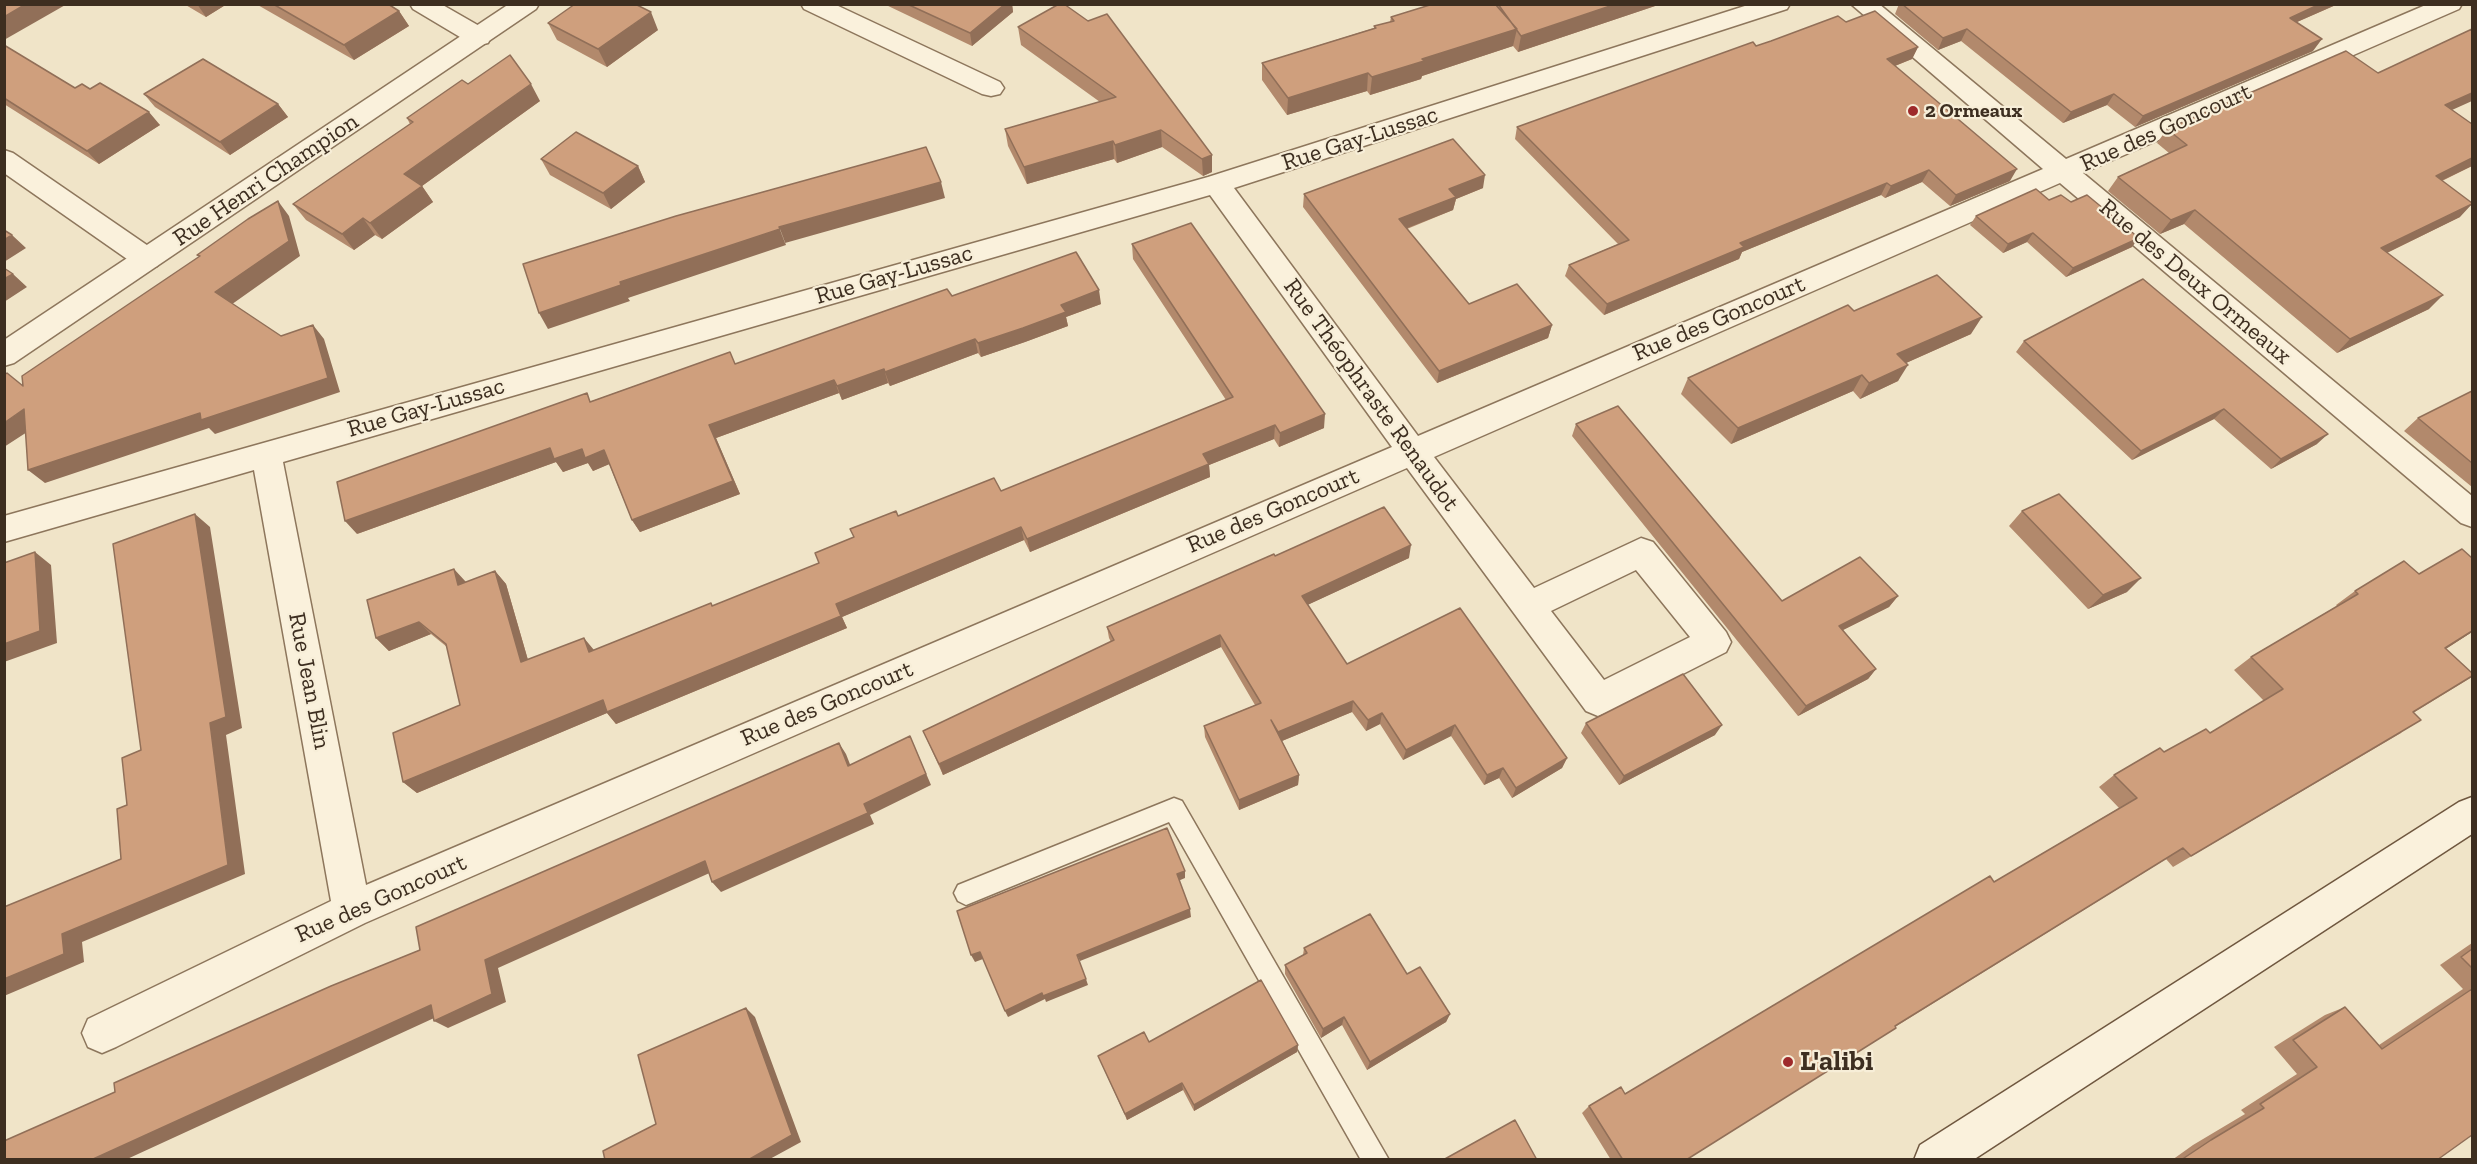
<!DOCTYPE html>
<meta charset="utf-8">
<style>
body{margin:0}
#map{position:relative;width:2477px;height:1164px;overflow:hidden;background:#f0e4c8;font-family:"Zilla Slab",serif}
canvas{display:block}
.frame{position:absolute;inset:0;border:6px solid #3d2e20;pointer-events:none}
</style>
<div id="map">
<canvas width="2477" height="1164"></canvas>
<div class="frame"></div>
</div>
<script>
const ctx = document.querySelector('canvas').getContext('2d');
ctx.lineJoin = 'round';
function trace(path, color, width, dash) { ctx.strokeStyle = color; ctx.lineWidth = width; ctx.lineCap = dash ? 'butt' : 'round'; ctx.setLineDash(dash || []); ctx.stroke(path); }
function paint(path, color) { ctx.fillStyle = color; ctx.fill(path, 'evenodd'); }
function drawText(font, color, halo, rows, align = 'center') {
  ctx.font = font + ' "Zilla Slab",serif'; ctx.lineWidth = 4.5; ctx.setLineDash([]); ctx.textBaseline = 'middle'; ctx.strokeStyle = halo; ctx.fillStyle = color; for (const [text, x, y, turn = 0] of rows) {
    ctx.save(); ctx.translate(x, y); ctx.rotate((+turn || 0) * Math.PI / 180); ctx.textAlign = isNaN(turn) ? turn : align; if (halo) ctx.strokeText(text, 0, 0); ctx.fillText(text, 0, 0); ctx.restore();
  }
}
const service = new Path2D(`
 M1174,798L1182,801L1389,1160H1361L1169,822L966,905L958,901L954,893L958,885Z`);
const minor = new Path2D(`
 M410,4H441L488,31L491,37L488,43L479,45L470,43L413,9Z
 M801,4H834L1000,82L1004,88L1000,94L991,96L982,94L804,9Z
 M1751,4H1790L1787,9L1234,188L1418,436L2043,169L1851,4H1879L2066,159L2428,4H2462L2459,9L2083,173L2472,496V527L2461,523L2060,183L1434,457L1534,588L1641,538L1653,542L1726,632L1731,642L1726,652L1610,711L1598,716L1586,711L1407,468L365,923L116,1047L102,1053L88,1047L82,1033L88,1019L331,901L254,470L4,542V516L1208,177ZM1210,195L1392,447L366,885L283,462ZM1636,570L1690,637L1604,680L1551,611Z
 M4,150L13,153L157,252L161,259L157,266L147,269L137,266L4,173Z`);
const tertiary = new Path2D(`
 M509,4H539L536,9L14,363L4,366V340Z`);
const secondary = new Path2D(`
 M2472,797V834L1973,1160H1914L1920,1145L2459,802Z`);
trace(service, '#8d765c', 3);
trace(minor, '#8d765c', 3);
trace(tertiary, '#8d765c', 3);
trace(secondary, '#6f573f', 3);
paint(service, '#faf1dc');
paint(minor, '#faf1dc');
paint(tertiary, '#faf1dc');
paint(secondary, '#faf1dc');
paint(new Path2D(`
 M184,4H227L206,17Z
 M256,4H388L399,11L409,26L354,60Z
 M884,4H1012L1013,12L972,46Z
 M1433,4H1661L1518,52L1513,46L1422,76L1421,79L1370,95L1367,91L1287,115L1262,80V63L1374,28V26L1390,22L1391,17Z
 M1899,4H2338L2297,22L2313,51L2135,127L2107,105L2063,123L1961,41L1938,50L1895,14Z
 M1846,22L1918,47L1912,59L1895,66L2010,181L1950,206L1922,182L1885,198L1881,195L1742,252L1739,259L1604,315L1565,276L1569,265L1618,244L1515,139L1517,127L1756,46Z
 M548,23L658,30L607,67L557,40Z
 M1018,27L1212,155V172L1203,176L1162,147L1117,163L1114,159L1027,184L1008,146L1005,129L1100,102L1021,45Z
 M4,45L75,88L90,89L160,125L99,164L4,104Z
 M2378,73L2452,110L2472,124V166L2442,181L2460,217L2387,253L2429,309L2337,353L2184,224L2160,234L2108,191L2118,177L2169,153L2157,143L2167,129Z
 M468,84L540,101L422,186L433,202L382,239L375,235L354,250L306,220L293,204L410,124L407,118Z
 M144,94L278,104L288,117L230,155L155,107Z
 M541,159L638,166L645,182L611,209L550,175Z
 M1483,188L1456,199L1453,210L1407,229L1469,304L1552,325L1548,338L1437,383L1303,207L1304,194Z
 M2049,200L2132,247L2066,277L2027,242L2003,253L1970,225L1976,216Z
 M1132,244L1324,428L1279,447L1274,439L1209,465L1210,477L1030,552L1024,540L842,617L847,628L616,724L607,713L417,793L403,782L460,705L447,647L431,634L389,651L376,638L466,582L495,571L506,584L528,660L594,650L711,603L713,606L819,563L854,537L898,516L1001,491L1226,400L1133,259Z
 M2143,279L2317,444L2271,469L2214,419L2132,460L2016,352L2024,341Z
 M952,296L1101,304L1066,317L1068,326L1025,342L981,357L978,353L890,386L888,383L842,400L839,393L716,438L740,494L640,532L632,520L609,464L593,471L588,463L563,472L556,462L357,534L592,401L730,352L735,364Z
 M1854,311L1971,334L1906,363L1898,381L1860,399L1853,391L1731,444L1681,394L1688,378Z
 M2472,391V487L2404,431L2418,418Z
 M1576,424L1782,601L1898,596L1889,607L1843,630L1876,669L1868,679L1798,716L1572,436Z
 M2022,511L2127,592L2088,609L2009,526Z
 M1275,556L1409,558L1307,605L1347,664L1567,758L1562,768L1512,798L1499,778L1484,785L1451,736L1403,760L1380,724L1366,731L1352,712L1282,741L1299,775L1298,785L1239,810L1205,737L1204,726L1255,705L1221,647L943,775L923,731L1111,642L1109,638L1107,627Z
 M2355,591L2472,632L2446,649L2472,677L2413,713L2401,733L2173,867L2166,859L1895,1027L1686,1160H1611L1582,1113L1589,1106L1625,1094L1994,882L2119,808L2099,787L2114,775L2164,752L2210,733L2264,701L2234,670L2251,657L2337,606L2336,605Z
 M1586,723L1715,735L1619,785L1581,733Z
 M2472,943V1135L2437,1160H2172L2193,1145L2245,1114L2241,1110L2297,1074L2274,1047L2325,1015L2345,1007L2379,1045L2463,989L2440,965Z
 M1304,948L1407,974L1450,1014L1446,1022L1367,1070L1342,1025L1321,1038L1285,974V965L1303,955Z
 M1149,1042L1298,1045L1297,1052L1194,1111L1183,1090L1127,1120L1098,1056Z`), '#b2896c');
paint(new Path2D(`
 M26,4H67L4,40V17Z
 M197,4H227L206,17Z
 M1005,4H1012L1013,12L972,46L970,33Z
 M1616,4H1661L1518,52L1521,36Z
 M2320,4H2338L2281,29L2290,18Z
 M399,11L409,26L354,60L344,45Z
 M651,12L658,30L607,67L598,49Z
 M1517,29L1513,46L1422,76L1421,79L1370,95L1372,77L1422,59Z
 M1967,29L1961,41L1938,50L1943,38Z
 M2322,39L2313,51L2135,127L2143,116Z
 M1918,47L1912,59L1882,71L1887,59Z
 M1368,73L1367,91L1287,115L1288,98Z
 M531,84L540,101L415,191L404,174Z
 M2472,93V101L2432,119L2445,105Z
 M2114,94L2107,105L2063,123L2071,112Z
 M278,104L288,117L230,155L220,142Z
 M149,112L160,125L99,164L87,151Z
 M1161,130L1162,147L1117,163L1115,145Z
 M1113,141L1114,159L1027,184L1024,167Z
 M1212,155V172L1203,176L1202,159Z
 M2472,158V166L2422,190L2436,176Z
 M638,166L645,182L611,209L603,193Z
 M2017,169L2010,181L1950,206L1956,195Z
 M1929,170L1922,182L1885,198L1891,186Z
 M1485,175L1483,188L1456,199L1453,210L1397,232L1399,219L1449,189Z
 M941,182L945,198L785,243L779,227Z
 M1887,183L1881,195L1742,252L1739,259L1604,315L1607,304L1740,243Z
 M422,186L433,202L382,239L370,223Z
 M278,201L289,216L300,256L228,307L215,292Z
 M2472,204L2460,217L2368,262L2381,248Z
 M2195,210L2184,224L2160,234L2171,220Z
 M363,218L375,235L354,250L342,234Z
 M780,229L786,245L628,298L630,301L548,329L539,313L620,282Z
 M2033,233L2027,242L2003,253L2008,244Z
 M12,235L26,248L4,262V240Z
 M2139,238L2132,247L2066,277L2073,268Z
 M13,274L27,287L4,302V279Z
 M1099,290L1101,304L1066,317L1068,326L1025,342L981,357L978,343L1061,305Z
 M2443,295L2429,309L2337,353L2350,339Z
 M1982,317L1971,334L1888,371L1897,354Z
 M313,325L324,339L340,392L215,434L209,428L45,483L28,470Z
 M1552,325L1548,338L1437,383L1439,371Z
 M975,339L978,353L890,386L885,372Z
 M1908,365L1898,381L1860,399L1869,383Z
 M884,369L888,383L842,400L837,386Z
 M1862,375L1853,391L1731,444L1738,428Z
 M834,380L839,393L716,438L740,494L640,532L632,520L709,425Z
 M24,409L41,423L4,447V423Z
 M2224,409L2214,419L2132,460L2141,451Z
 M1325,414L1324,428L1279,447L1280,433Z
 M1275,425L1274,439L1209,465L1210,477L1030,552L1027,539L1203,454Z
 M2328,434L2317,444L2271,469L2281,459Z
 M550,448L604,450L612,463L593,471L588,463L563,472L556,462L357,534L345,521Z
 M195,514L210,527L242,728L226,735L245,874L82,942L84,962L4,996V979L62,934L228,865L210,723Z
 M1021,527L1024,540L842,617L847,628L616,724L607,713L417,793L403,782L836,604Z
 M1411,545L1409,558L1301,608L1302,596Z
 M35,552L51,565L57,643L4,662V644Z
 M454,569L466,582L458,585Z
 M495,571L506,584L532,674L521,662Z
 M2141,578L2127,592L2088,609L2103,595Z
 M1898,596L1889,607L1831,636L1839,626Z
 M419,622L431,634L389,651L376,638Z
 M2472,631V632L2425,662L2445,648Z
 M1220,635L1221,647L943,775L939,764Z
 M584,638L594,650L589,652Z
 M1876,669L1868,679L1798,716L1806,706Z
 M1353,701L1352,712L1277,743L1278,732Z
 M1382,713L1380,724L1366,731L1368,720Z
 M1455,725L1451,736L1403,760L1406,750Z
 M1722,725L1715,735L1619,785L1624,776Z
 M910,736L931,785L870,815L874,824L721,892L712,882L864,804Z
 M839,743L846,754L855,777L848,766Z
 M1567,758L1562,768L1512,798L1516,788Z
 M1503,768L1499,778L1484,785L1487,775Z
 M1299,775L1298,785L1239,810V800Z
 M705,861L714,871L498,968L506,1002L448,1028L434,1021L485,960Z
 M1185,871V878L1178,881L1177,874Z
 M1190,909L1191,917L1080,961L1077,955Z
 M980,952L983,959L975,962L971,955Z
 M1086,979L1088,985L1046,1002L1045,999L1008,1017L1005,1011L1042,993Z
 M431,1005L445,1013L125,1160H91Z
 M746,1008L755,1017L801,1142L768,1160H748Z
 M1450,1014L1446,1022L1367,1070L1370,1062Z
 M1344,1017L1342,1025L1321,1038L1323,1029Z
 M1298,1045L1297,1052L1194,1111V1105Z
 M1182,1083L1183,1090L1127,1120L1125,1114Z`), '#916f58');
const building = new Path2D(`
 M4,4H26L4,17Z
 M273,4H388L399,11L344,45Z
 M575,4H635L651,12L598,49L548,23Z
 M907,4H1005L970,33Z
 M1059,4H1064L1088,21L1107,14L1212,155L1202,159L1161,130L1115,145L1113,141L1024,167L1005,129L1116,97L1018,27Z
 M1433,4H1495L1517,29L1422,59L1424,61L1372,77L1368,73L1288,98L1262,63L1376,28L1374,26L1394,21L1391,17Z
 M1498,4H1616L1521,36Z
 M1902,4H2320L2290,18L2322,39L2143,116L2114,94L2071,112L1967,29L1943,38Z
 M1875,11L1918,47L1887,59L2017,169L1956,195L1929,170L1891,186L1887,183L1740,243L1744,247L1607,304L1569,265L1629,240L1517,127L1753,42L1756,46L1771,41L1838,16L1846,22Z
 M2472,29V93L2445,105L2472,124V158L2436,176L2472,203V204L2381,248L2443,295L2350,339L2195,210L2171,220L2118,177L2187,145L2167,129L2346,51L2378,73Z
 M4,45L75,88L82,84L90,89L100,83L149,112L87,151L4,98Z
 M510,55L531,84L404,174L422,186L370,223L363,218L342,234L293,204L413,122L407,118L462,80L468,84Z
 M203,59L278,104L220,142L144,94Z
 M576,132L638,166L603,193L541,159Z
 M1453,139L1485,175L1449,189L1456,197L1399,219L1469,304L1517,284L1552,325L1439,371L1304,194Z
 M926,147L941,182L779,227L780,229L620,282L621,285L539,313L523,264L676,216Z
 M2036,189L2049,200L2061,195L2071,202L2087,195L2139,238L2073,268L2033,233L2008,244L1976,216Z
 M278,201L289,241L215,292L281,336L313,325L328,378L201,420L200,413L28,470L24,409L4,423V375L7,373L23,386L22,376L200,256L197,255L248,219Z
 M1191,223L1325,414L1280,433L1275,425L1203,454L1209,464L1027,539L1021,527L836,604L841,616L607,712L603,700L403,782L393,733L460,705L446,644L419,622L376,638L367,600L454,569L458,585L495,571L521,662L584,638L589,652L711,603L712,606L819,563L815,553L854,537L850,529L896,511L898,516L994,478L1001,491L1233,397L1132,244Z
 M4,230L12,235L4,240Z
 M1076,252L1099,290L1061,305L1066,312L1023,328L978,343L975,339L885,372L884,369L837,386L834,380L709,425L733,481L632,520L604,450L585,458L582,449L554,459L550,448L345,521L337,482L587,393L590,402L730,352L735,364L947,289L952,296Z
 M4,268L13,274L4,279Z
 M1937,275L1982,317L1897,354L1908,365L1869,383L1862,375L1738,428L1688,378L1848,305L1854,311Z
 M2143,279L2328,434L2281,459L2224,409L2141,451L2024,341Z
 M2472,391V463L2418,418Z
 M1618,406L1782,601L1860,557L1898,596L1839,626L1876,669L1806,706L1576,424Z
 M2059,494L2141,578L2103,595L2022,511Z
 M1384,507L1411,545L1302,596L1347,664L1460,608L1567,758L1516,788L1503,768L1487,775L1455,725L1406,750L1382,713L1368,720L1353,701L1278,732L1271,720L1299,775L1239,800L1204,726L1261,703L1220,635L939,764L923,731L1114,640L1107,627L1274,554L1275,556Z
 M195,514L226,717L210,723L228,865L62,934L64,954L4,979V907L121,859L117,809L127,805L122,758L141,750L113,544Z
 M2462,549L2472,558V631L2445,648L2472,673V676L2413,712L2421,720L2191,856L2183,848L1895,1026L1896,1028L1686,1160H1623L1589,1106L1621,1087L1625,1094L1990,876L1994,882L2137,798L2114,775L2160,748L2164,752L2206,729L2210,733L2283,689L2251,657L2358,594L2355,591L2404,561L2419,574Z
 M35,552L40,631L4,644V563Z
 M1683,674L1722,725L1624,776L1586,723Z
 M910,736L926,774L864,804L868,813L712,882L705,861L485,960L492,994L434,1021L431,1005L91,1160H4V1141L115,1092L114,1083L331,986L420,950L416,927L839,743L848,766Z
 M1167,828L1185,871L1177,874L1190,909L1077,955L1086,979L1043,996L1042,993L1005,1011L980,952L971,955L957,911Z
 M1370,914L1407,974L1420,967L1450,1014L1370,1062L1344,1017L1323,1029L1285,965L1307,953L1304,948Z
 M2472,949V968L2461,957Z
 M1261,980L1298,1045L1194,1105L1182,1083L1125,1114L1098,1056L1144,1032L1149,1042Z
 M2472,989V1135L2437,1160H2181L2211,1140L2264,1108L2260,1104L2317,1067L2293,1040L2345,1007L2382,1049Z
 M746,1008L792,1135L748,1160H605L603,1151L656,1124L638,1055Z
 M1515,1120L1537,1160H1443Z`);
paint(building, '#cf9f7d');
trace(building, '#916f58', 1.5);
for (const [x, y, r, color] of [
 [1913,111,6,"#9e2a2b"],
 [1788,1062,6,"#9e2a2b"]
]) { const dot = new Path2D(); dot.arc(x, y, r, 0, 2 * Math.PI); ctx.fillStyle = color; ctx.fill(dot); trace(dot, '#f7eed8', 2); }
drawText('bold 20px', '#3d2e20', '#f7eed8', [
 ["2 Ormeaux",1925,111]
], 'left');
drawText('24px', '#3d2e20', '#f7eed8', [
 ["Rue des Goncourt",2166,128,-24],
 ["Rue Gay-Lussac",1360,139,-18],
 ["Rue Henri Champion",266,180,-34],
 ["Rue Gay-Lussac",894,275,-16],
 ["Rue des Deux Ormeaux",2195,282,40],
 ["Rue des Goncourt",1719,319,-23],
 ["Rue Théophraste Renaudot",1371,395,54],
 ["Rue Gay-Lussac",426,408,-16],
 ["Rue des Goncourt",1273,511,-23],
 ["Rue Jean Blin",309,681,79],
 ["Rue des Goncourt",827,704,-23],
 ["Rue des Goncourt",381,899,-24]
]);
drawText('bold 28px', '#3d2e20', '#f7eed8', [
 ["L'alibi",1800,1062]
], 'left');
</script>
